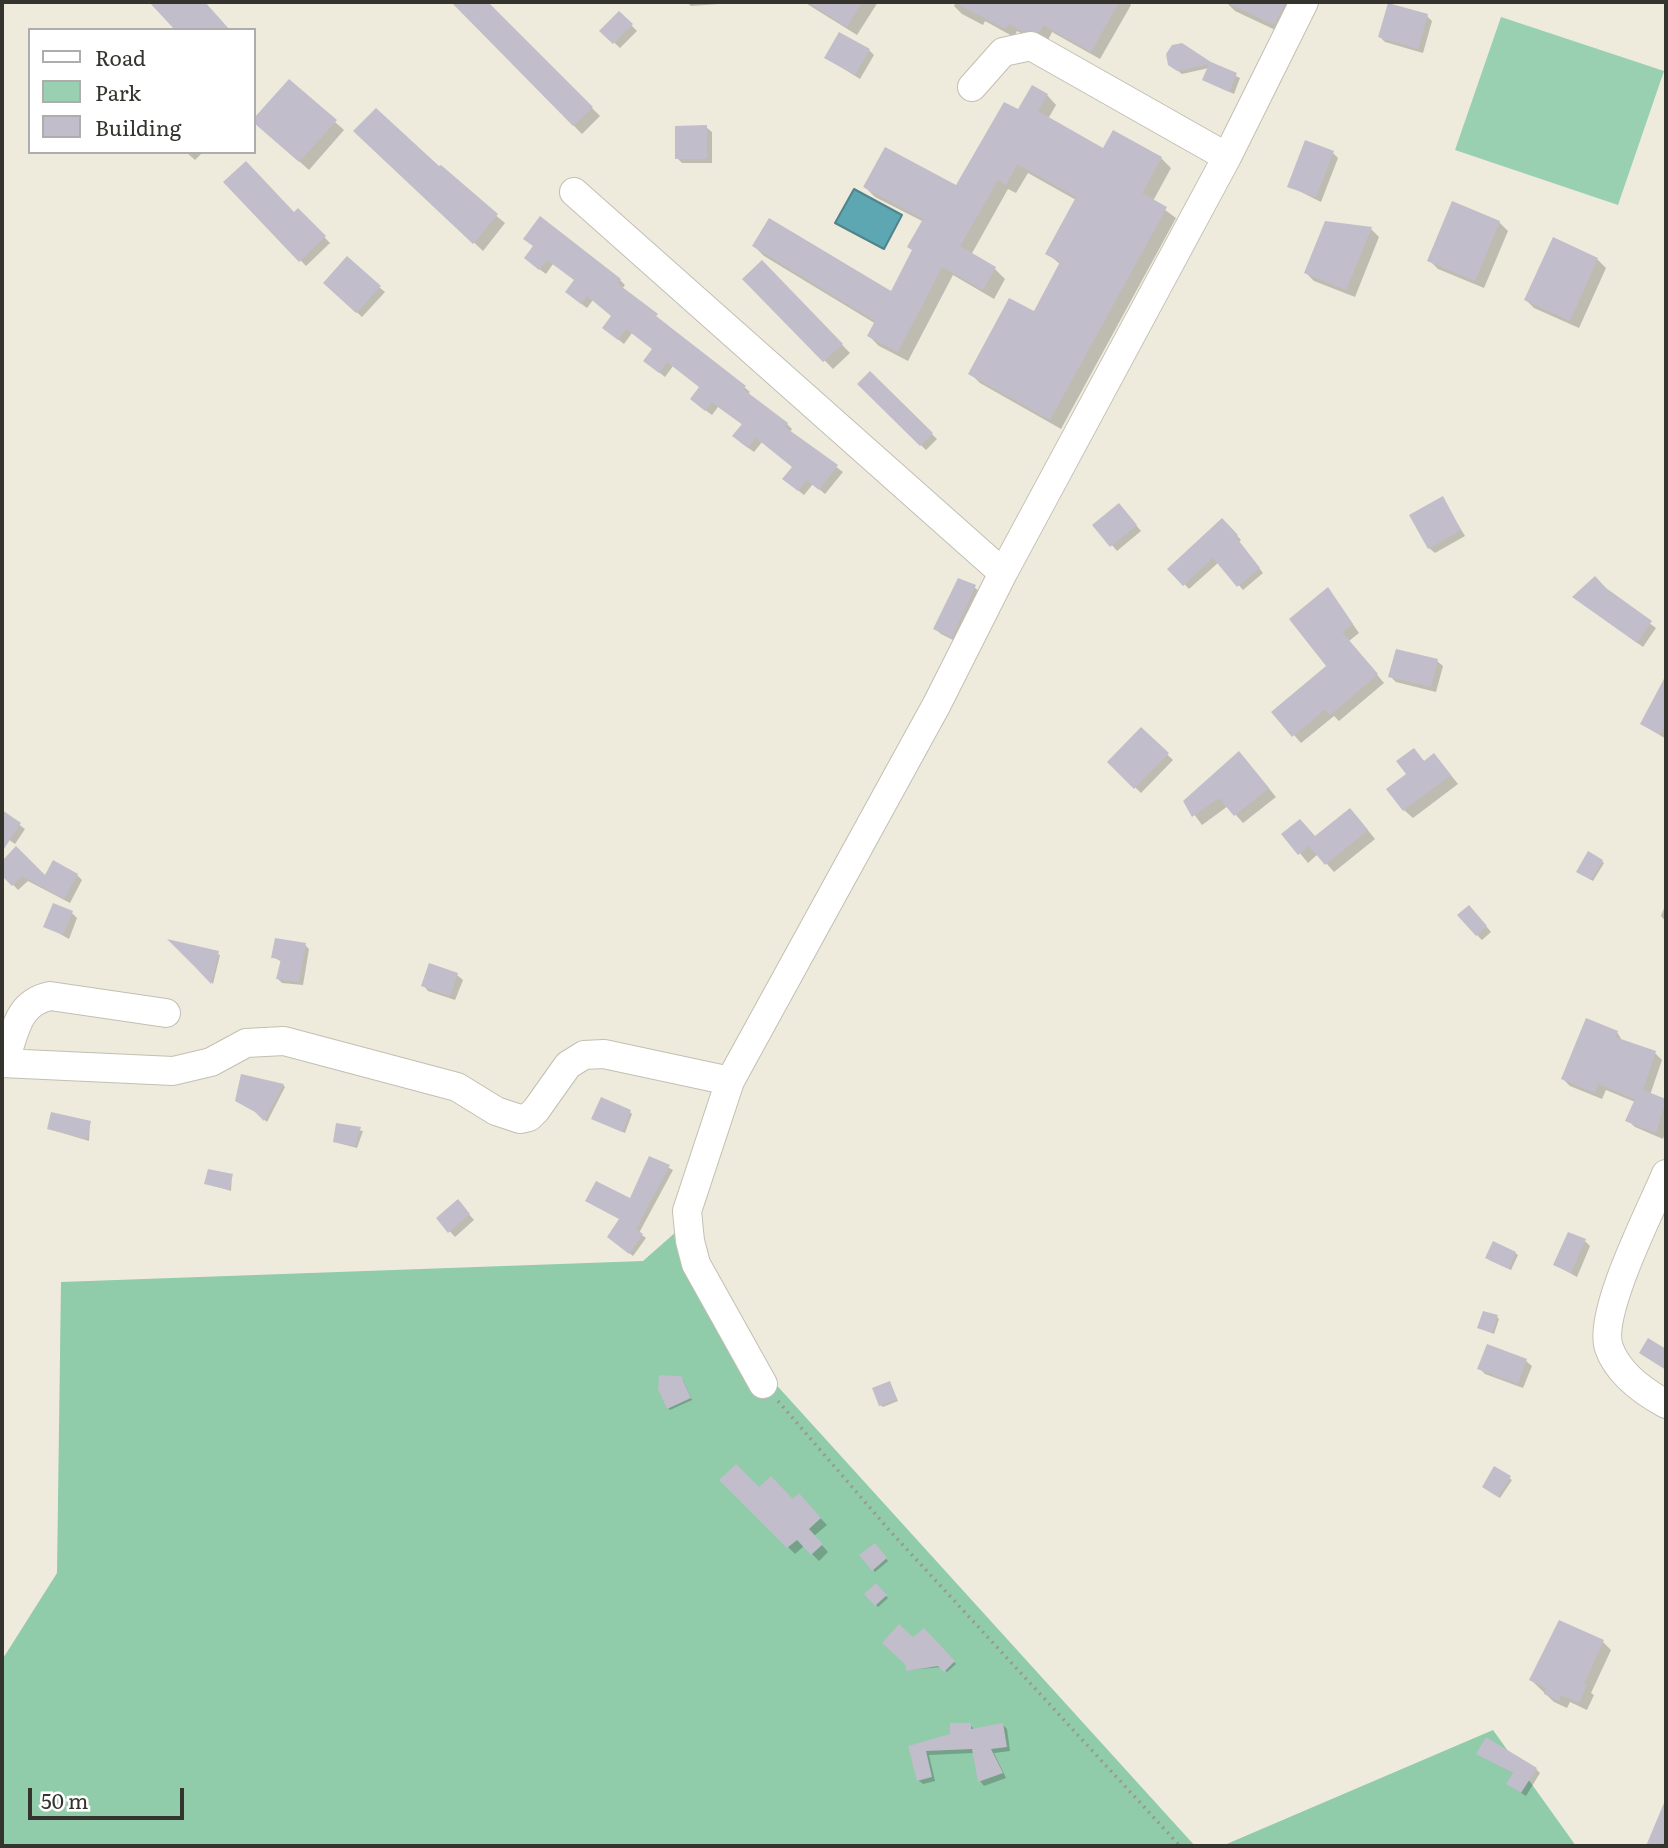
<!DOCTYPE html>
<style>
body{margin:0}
#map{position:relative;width:1668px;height:1848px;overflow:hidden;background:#eeebdd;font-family:Literata,serif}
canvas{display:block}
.frame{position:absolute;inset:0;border:4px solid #34332e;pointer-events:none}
.legend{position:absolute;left:28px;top:28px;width:228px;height:126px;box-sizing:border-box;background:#fff;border:2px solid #aeadab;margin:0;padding:9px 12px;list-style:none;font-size:21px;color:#34332e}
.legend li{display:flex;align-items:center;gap:14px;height:35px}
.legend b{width:35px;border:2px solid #aeadab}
.scale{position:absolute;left:28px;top:1788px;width:156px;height:32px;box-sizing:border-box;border:4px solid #34332e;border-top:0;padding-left:9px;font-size:21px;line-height:24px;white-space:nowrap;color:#34332e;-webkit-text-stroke:5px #fff;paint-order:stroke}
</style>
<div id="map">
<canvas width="1668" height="1848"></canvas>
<div class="frame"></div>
<ul class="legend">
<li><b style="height:9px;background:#fff"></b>Road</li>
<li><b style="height:19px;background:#98d0b1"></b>Park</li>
<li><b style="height:19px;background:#c1bdca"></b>Building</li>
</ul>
<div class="scale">50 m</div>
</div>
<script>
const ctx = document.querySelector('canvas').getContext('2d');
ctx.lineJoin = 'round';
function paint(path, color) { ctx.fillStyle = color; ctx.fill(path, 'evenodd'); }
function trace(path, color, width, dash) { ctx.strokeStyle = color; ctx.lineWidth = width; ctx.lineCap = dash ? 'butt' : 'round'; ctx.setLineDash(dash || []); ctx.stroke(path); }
paint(new Path2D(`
 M1501,17L1664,71L1618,205L1455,150Z`), '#98d0b1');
paint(new Path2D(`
 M685,1224L761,1368L1195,1846H2V1660L57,1573L61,1282L643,1261Z
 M1493,1730L1576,1846H1222Z`), '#90cbaa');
const water = new Path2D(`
 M854,189L902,215L884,249L835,223Z`);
paint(water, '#5ca7b1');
trace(water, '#50848a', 2);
paint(new Path2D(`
 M452,2H486L600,116L582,134Z
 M686,2H719V4L691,6Z
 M804,2H878L857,35Z
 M956,2H1128L1131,5L1100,59L1052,32L1048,40L1032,39L1017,31L1014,37L985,21L983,25L962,14L954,6Z
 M1226,2H1306L1286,35L1235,11Z
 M619,13L637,31L620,48L602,31Z
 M1427,16L1432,21L1423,53L1385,42L1380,37Z
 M869,50L874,55L860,79L826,58Z
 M1210,63L1240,78L1234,94L1204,80L1209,68L1182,74L1174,68Z
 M289,81L344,130L309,170L254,121Z
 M1047,95L1056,105L1048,119L1104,150L1161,158L1171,168L1153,201L1176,218L1061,429L980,383L970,373L1034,313L1061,265L1047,253L1076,200L1028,173L1016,193L1008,189L971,255L995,269L1005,279L994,299L953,275L908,361L879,346L869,336L876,324L764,256L754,246L891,294L914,251L924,222L875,197L865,187H957L1018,112Z
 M706,127L712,132V163H682L677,158Z
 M356,131L439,169L505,223L483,251Z
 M186,152H203L195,160Z
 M1333,153L1338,158L1321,202L1289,186Z
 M226,182L294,214L298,210L330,243L306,266Z
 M1499,222L1508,231L1484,288L1438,269L1429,260Z
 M1371,229L1379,237L1355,297L1314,281L1306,273Z
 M1553,239L1597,259L1606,268L1579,328L1534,308L1526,300Z
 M535,247L620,280L625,285L622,289L744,387L750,392L747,395L787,424L792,429L790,432L843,472L825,494L813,484L804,495L790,484L794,467L762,442L754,452L740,442L743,425L718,407L712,415L697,404L701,388L673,366L665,377L651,366L654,350L632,333L624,344L610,333L613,316L593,300L587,308L572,297L576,280L553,264L546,274L531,263Z
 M762,262L850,353L833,369L745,279Z
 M325,283L379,287L385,292L362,317Z
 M870,373L937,439L926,450L859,384Z
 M1442,498L1465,536L1435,553L1429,548Z
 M1124,511L1141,531L1117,551L1095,525Z
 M1222,520L1241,540L1239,542L1263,573L1243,590L1219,562L1189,589L1170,569Z
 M974,587L980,592L957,642L941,634L935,629Z
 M1328,589L1359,633L1349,641L1384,683L1339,721L1334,716L1301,743L1294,735L1328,666Z
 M1606,591L1656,628L1643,647L1580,602Z
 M1437,661L1443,666L1436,692L1396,682L1390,676Z
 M1660,690L1666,694V739L1642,724Z
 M1141,729L1173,760L1141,793L1109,762Z
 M1414,750L1425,762L1442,764L1458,784L1413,818L1404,810Z
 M1247,762L1276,797L1243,823L1228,806L1202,825L1185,802Z
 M2,812L25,829L15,844L2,835Z
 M1358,818L1375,839L1334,872L1318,854L1308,863L1284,834L1315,838Z
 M16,848L46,878L77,875L82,880L70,903L28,881L18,890L2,873V863Z
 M1602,861L1604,863L1593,881L1580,873Z
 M1666,903V922L1661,916Z
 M72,913L77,918L69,939L46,926Z
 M1475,913L1491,932L1482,940L1477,935Z
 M172,942L220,955L213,984Z
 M305,945L309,949L303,985L282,983L278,979L282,962L273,957Z
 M457,975L463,980L455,1000L428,991L423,985Z
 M1617,1032L1623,1042L1655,1053L1662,1060L1650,1095L1666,1101V1131L1663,1139L1635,1127L1627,1120L1635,1102L1606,1090L1602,1099L1570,1086L1563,1079Z
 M283,1085L285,1087L267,1122L259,1114Z
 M630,1112L632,1114L625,1133L595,1120Z
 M90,1123L89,1141L49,1129Z
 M337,1125L363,1131L357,1148L334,1142Z
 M650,1158L673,1170L639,1233L646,1238L633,1256L612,1240Z
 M232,1175L231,1191L206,1183Z
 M463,1207L474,1220L455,1237L438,1218Z
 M1585,1241L1590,1246L1577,1277L1555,1265Z
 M1515,1253L1518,1255L1511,1270L1489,1260Z
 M1497,1317L1499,1319L1494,1334L1479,1328Z
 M1526,1361L1532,1366L1523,1388L1485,1374L1479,1368Z
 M683,1380L692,1400L670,1410L668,1408Z
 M890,1383L898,1401L883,1407L880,1405Z
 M1509,1478L1512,1480L1500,1498L1486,1489Z
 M721,1480L806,1503L827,1525L814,1536L828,1552L819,1561L804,1546L795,1554Z
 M875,1545L888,1561L875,1572L862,1555Z
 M876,1586L888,1598L878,1607L866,1594Z
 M924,1630L956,1664L947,1672L942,1667L908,1670L913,1639Z
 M1603,1642L1611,1650L1591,1693L1594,1695L1587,1710L1570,1702L1567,1708L1554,1702L1531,1680Z
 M970,1725L975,1730L1003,1725L1007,1729L1010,1751L994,1753L1006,1778L984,1786L980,1781L974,1753L929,1755L935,1781L923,1784L918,1780L910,1747L952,1735Z
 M1478,1754L1536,1769L1540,1773L1526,1796L1513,1788L1515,1774Z`), '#0003');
paint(new Path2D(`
 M149,2H205L230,30H175Z
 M451,2H488L593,107L573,126Z
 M807,2H862L847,27Z
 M954,2H1119L1091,52L1043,25L1040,32L1022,31L1009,24L1005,29Z
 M1226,2H1286L1274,25Z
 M1388,3L1428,14L1418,49L1378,37Z
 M619,11L633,24L613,44L599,31Z
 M839,32L870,49L855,75L824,58Z
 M1182,43L1211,62L1237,73L1229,92L1202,80L1209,64L1177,71L1168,65L1166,54L1172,45Z
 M289,79L337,120L299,162L254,123V118Z
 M1032,85L1048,94L1038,111L1103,148L1113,130L1162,157L1142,193L1167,207L1050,420L968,374L1009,298L1034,311L1060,262L1045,254L1076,197L1017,164L1006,185L998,180L960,246L996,267L983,290L942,267L898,352L867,336L875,321L752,246L769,218L891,291L912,250L907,247L923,219L863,187L885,147L956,185L1004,102L1018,109Z
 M376,108L439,166L441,165L498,214L473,244L353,131Z
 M707,125V159H675V126Z
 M1305,140L1334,151L1316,197L1287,187Z
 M246,161L294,212L298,208L326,236L299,262L223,182Z
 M1452,201L1500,221L1475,281L1427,261Z
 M540,216L621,279L617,283L658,314L656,316L746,386L743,389L788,423L785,427L838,465L819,490L806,480L798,491L782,479L792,467L756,438L748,448L732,436L742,424L712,402L705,411L690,399L699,387L667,362L659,373L643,361L652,349L626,329L618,340L602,328L611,316L587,296L581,304L565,292L574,280L547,260L539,270L524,258L533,246L523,239Z
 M1325,221L1372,227L1346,290L1304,273Z
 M1553,237L1598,258L1570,321L1524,300Z
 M347,256L381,286L356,313L323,283Z
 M762,260L843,344L823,362L742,279Z
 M870,371L933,433L920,446L857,384Z
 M1443,496L1461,530L1428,549L1409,515Z
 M1119,503L1137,525L1110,547L1092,525Z
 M1222,518L1238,535L1236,537L1260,568L1237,587L1213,558L1183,586L1167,569Z
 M1595,576L1606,588L1652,621L1637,643L1572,597Z
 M958,578L976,585L952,638L933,629Z
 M1328,587L1353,624L1342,632L1378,674L1330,715L1325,709L1292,737L1271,712L1326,666L1289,619Z
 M1396,649L1438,659L1431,687L1388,677Z
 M1666,675V723L1660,735L1640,724Z
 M1141,727L1169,753L1134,789L1107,762Z
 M1414,748L1424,761L1434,753L1451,775L1403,811L1386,789L1406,774L1396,761Z
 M1239,751L1269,788L1234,816L1219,798L1192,817L1183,801Z
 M1350,808L1368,830L1325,865L1309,846L1298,855L1281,834L1300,819L1315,836Z
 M2,810L21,823L2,852Z
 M16,846L45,875L53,860L78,874L64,899L22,876L12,886L2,876V861Z
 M1588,851L1603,860L1591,880L1576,872Z
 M53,903L73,911L63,935L43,927Z
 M1469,905L1487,926L1476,936L1457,915Z
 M275,938L306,943L299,982L276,979L281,959L271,958Z
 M167,939L219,951L211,984L195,967Z
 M429,963L458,973L450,996L421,986Z
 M1586,1018L1618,1031L1615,1037L1656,1051L1643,1090L1666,1099L1656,1133L1625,1121L1635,1099L1598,1084L1595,1093L1561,1079Z
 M241,1074L284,1084L264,1121L255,1112L235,1101Z
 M601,1097L631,1110L622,1132L591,1119Z
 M51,1112L91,1121L87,1139L47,1129Z
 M336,1123L361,1127L355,1146L333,1142Z
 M649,1156L670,1165L636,1229L643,1234L629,1254L607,1237L619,1219L585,1201L596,1181L630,1198Z
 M208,1169L233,1174L229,1190L204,1184Z
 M458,1199L470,1214L448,1233L436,1218Z
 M1568,1232L1586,1239L1571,1273L1553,1265Z
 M1493,1241L1516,1252L1509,1269L1485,1258Z
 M1483,1311L1498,1315L1492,1333L1477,1328Z
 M1648,1338L1666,1349V1370L1639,1353Z
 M1487,1344L1527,1359L1518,1384L1477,1369Z
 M659,1375L681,1376L691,1398L667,1409L658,1389Z
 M890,1381L897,1399L879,1406L872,1388Z
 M736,1464L759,1487L771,1476L793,1499L799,1493L821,1518L809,1529L823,1544L811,1555L797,1540L787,1548L719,1480Z
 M1494,1466L1511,1476L1498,1497L1482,1487Z
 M875,1543L887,1558L872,1571L859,1555Z
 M876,1583L887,1595L875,1606L864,1594Z
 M1559,1620L1604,1640L1584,1684L1587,1685L1579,1703L1561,1695L1559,1701L1544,1694L1546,1688L1529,1680Z
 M899,1624L913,1637L924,1628L955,1661L944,1672L938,1666L906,1671L905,1664L882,1643Z
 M950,1723H971V1729L1003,1723L1007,1747L991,1749L1003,1773L978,1782L972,1749L926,1751L932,1777L917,1781L908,1746L950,1734Z
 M1486,1737L1537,1768L1521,1793L1506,1784L1513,1773L1476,1754Z
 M1666,1798V1846H1646Z`), '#c1bdca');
const minor = new Path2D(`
 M972,87L1003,52L1031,46L1227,157
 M574,192L1003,573
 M2,1063L173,1071L211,1062L246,1043L284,1041L457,1087L496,1111L520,1119L529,1117L536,1110L568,1065L584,1055L604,1054L730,1081
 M4,1063C15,1034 16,1003 50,996L166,1013
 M1666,1174C1651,1210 1597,1314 1609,1348C1618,1373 1644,1392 1666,1404
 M763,1384L696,1264L690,1241L687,1211L730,1081L937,704L1003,573L1227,157L1304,2`);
trace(minor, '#c2bfb2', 30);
trace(new Path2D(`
 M778,1401L890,1531L1180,1846`), '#9b998f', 3.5, [2, 5]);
trace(minor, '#fff', 28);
</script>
